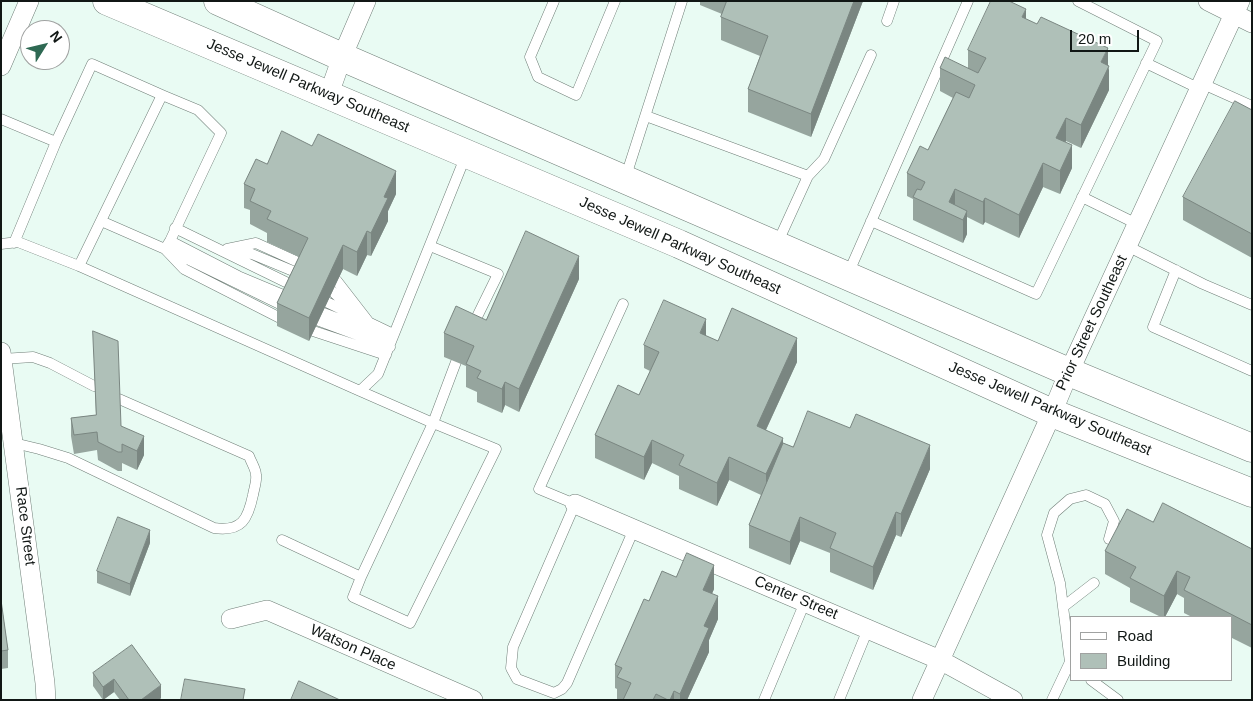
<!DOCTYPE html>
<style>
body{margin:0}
#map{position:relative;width:1253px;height:701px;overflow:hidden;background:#e9fbf3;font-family:Arial,sans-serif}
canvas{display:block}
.frame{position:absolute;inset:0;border:2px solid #111715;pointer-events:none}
.legend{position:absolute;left:1070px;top:616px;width:162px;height:65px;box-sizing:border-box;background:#fff;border:1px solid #a0a2a1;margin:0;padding:6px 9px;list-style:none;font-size:15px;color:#111715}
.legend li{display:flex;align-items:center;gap:10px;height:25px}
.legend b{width:25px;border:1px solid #a0a2a1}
.north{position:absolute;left:20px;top:20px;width:50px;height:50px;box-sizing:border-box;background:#fff;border:1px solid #a0a2a1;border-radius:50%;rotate:54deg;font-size:14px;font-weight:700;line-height:20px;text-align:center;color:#111715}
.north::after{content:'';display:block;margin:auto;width:18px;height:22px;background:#2e6953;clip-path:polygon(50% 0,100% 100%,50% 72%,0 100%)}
.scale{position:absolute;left:1070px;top:30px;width:69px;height:22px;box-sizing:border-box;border:2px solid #111715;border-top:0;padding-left:6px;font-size:15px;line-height:18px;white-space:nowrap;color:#111715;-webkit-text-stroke:4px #fff;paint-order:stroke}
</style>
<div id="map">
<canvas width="1253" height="701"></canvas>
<div class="frame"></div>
<ul class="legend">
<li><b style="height:6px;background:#fff"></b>Road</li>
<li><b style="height:14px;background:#afc0b8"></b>Building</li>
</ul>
<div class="north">N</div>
<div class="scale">20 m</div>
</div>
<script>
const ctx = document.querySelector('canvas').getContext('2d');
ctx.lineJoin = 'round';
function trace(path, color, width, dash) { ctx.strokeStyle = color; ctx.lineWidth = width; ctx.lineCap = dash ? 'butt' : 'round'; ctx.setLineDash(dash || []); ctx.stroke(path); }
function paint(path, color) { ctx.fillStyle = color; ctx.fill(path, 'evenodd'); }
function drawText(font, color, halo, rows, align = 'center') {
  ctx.font = font + ' Arial,sans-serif'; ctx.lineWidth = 5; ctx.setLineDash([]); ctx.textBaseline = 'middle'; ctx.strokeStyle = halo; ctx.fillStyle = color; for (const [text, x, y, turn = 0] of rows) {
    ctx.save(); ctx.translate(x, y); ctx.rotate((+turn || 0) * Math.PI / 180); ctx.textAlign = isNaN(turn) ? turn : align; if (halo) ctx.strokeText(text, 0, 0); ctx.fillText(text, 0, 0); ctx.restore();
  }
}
const lane = new Path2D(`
 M554,1L530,57L538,77L576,95L615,1
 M887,21L894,1
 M1146,63L1200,89
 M1203,84L1252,106
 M646,116L808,176
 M1,119L56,142L14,243
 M56,142L92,64L162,95L79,266
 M625,179L682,1
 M1082,197L1137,224
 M101,221L165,249L170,241L221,133L198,110L162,95
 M871,221L1036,294L1157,41L1078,1
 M175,228L298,288
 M170,241L238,276L293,299
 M1,244L18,242L79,266L360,391L378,374L466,155
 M777,244L808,176L824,159L871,55
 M430,246L498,274L472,327
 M1127,246L1203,284L1252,305
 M165,249L184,269L288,322
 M227,249L256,243L309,267
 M232,250L252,254L305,276
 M171,251L288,308
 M1176,270L1153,327L1252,371
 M848,274L968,1
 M326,275L337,281L368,321
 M322,285L332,291L353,311
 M316,297L391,333
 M623,304L539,489L575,504L513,647L511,668L517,679L554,693L562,689L567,683L634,529
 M310,308L392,339
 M306,316L390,347
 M301,327L386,355
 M2,359L33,357L50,363L94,386
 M360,391L433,423L456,362
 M14,443L39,449L68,458L214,528C242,532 248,519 253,495C254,489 257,481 256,475C256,469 251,462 249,456L119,399
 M282,540L361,577L353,597L410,623L496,449L433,423L361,577
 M1063,607L1094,583
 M1070,662L1060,583L1047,535L1054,513L1070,499L1086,495L1105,504L1114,521L1109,539
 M1091,680L1118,700
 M764,700L805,602
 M839,700L868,629
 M1052,700L1070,662L1072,664`);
const street = new Path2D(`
 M1208,1L1252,23
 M1,66L29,1
 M329,94L342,57L366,1
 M1,352L45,683L46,700
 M575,504L940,660L1013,700
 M231,619L267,610L473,700
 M922,700L1052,413L1069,372L1240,1`);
const primary = new Path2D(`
 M107,1L679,244L1052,413L1252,493
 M218,1L342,57L1069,372L1252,448`);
trace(lane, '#6f7e77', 11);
trace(street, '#6f7e77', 20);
trace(primary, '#6f7e77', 29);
trace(lane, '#fff', 10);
trace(street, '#fff', 19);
trace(primary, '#fff', 28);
paint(new Path2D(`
 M700,1H863L811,137L748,112V89L760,56L721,40V17L722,14L700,5Z
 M1026,19L1108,65L1109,90L1081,148L1066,141L1065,142L1072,168L1060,194L1043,187L1019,238L985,222L983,225L967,217V234L963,243L913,220V199L907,196V173L928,150L953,98L940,91V68H968V50Z
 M1252,110V258L1183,220V197Z
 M267,164L396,194L388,211V221L371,256L367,255L357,276L343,269L309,341L277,326V303L299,257L267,242V233L250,224V210L244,208V184Z
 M579,279L519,412L505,405L502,413L477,402V392L466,387V366L444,357V333L486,320Z
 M93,331L121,426L144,455L137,470L122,463V471H118L98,460L97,450L74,454L71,436V418L96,415Z
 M706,336L718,341L797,362L766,430L783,443L793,447L930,469L901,537L896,535L873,590L830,572V553L800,541L790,565L749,548V525L761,495L729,480L717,506L679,489V476L652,463L644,480L595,458V435L639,395L650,371L644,368V345Z
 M1153,522L1252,549V648L1232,638V617H1192L1184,613V598L1177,594L1165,617H1161L1130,602V588L1105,574V551Z
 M150,543L130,596L97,583V571Z
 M676,577L714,589L712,594L718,619L709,640V652L687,700H617V689L615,688V665L649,601Z
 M1,600L8,650V668L1,669Z
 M132,645L161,698L159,700H120L114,692L103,700L93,686V673Z`), '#96a59e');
paint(new Path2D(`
 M854,1H863L811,137V114Z
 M1026,9V32L1022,17Z
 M1108,48V70L1109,66V90L1081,148V125L1101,62Z
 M1066,118V141L1056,161V138Z
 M1072,145V168L1060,194V171Z
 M1043,163V187L1019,238V215Z
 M396,171V194L388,211V221L371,256V233L384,197Z
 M955,189V212L949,202Z
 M985,198V222L983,225V202Z
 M967,211V234L963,243V220Z
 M367,231V255L357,276V252Z
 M343,245V269L309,341V318Z
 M579,256V279L519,412V389Z
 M706,319V343L700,333Z
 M797,338V362L757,449V426Z
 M505,382V405L502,413V389Z
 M144,436V455L137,470V451Z
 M783,438V461L766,497V474Z
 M652,440V463L644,480V457Z
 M930,445V469L901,537V514Z
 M729,457V480L717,506V483Z
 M896,512V535L873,590V567Z
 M800,517V541L790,565V542Z
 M150,530V543L130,596V584Z
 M714,565V589L703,613V590Z
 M1177,571V594L1165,617H1164V596Z
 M718,596V619L709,640V652L687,700H680V694L704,626Z
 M114,679V692L103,700V687Z
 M161,685V698L159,700H141Z
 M674,691V700H670Z`), '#7a8681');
const building = new Path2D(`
 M727,1H854L811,114L748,89L768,36L721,17Z
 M991,1H1009L1026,9L1022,17L1037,24L1041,17L1108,48L1101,62L1109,66L1081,125L1066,118L1056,138L1072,145L1060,171L1043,163L1019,215L985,198L983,202L955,189L949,202L967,211L963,220L913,197L917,189L921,190L925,182L907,173L920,146L928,150L956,92L969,98L975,85L940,68L945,57L978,73L986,58L968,50Z
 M1235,101L1252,110V234L1183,197Z
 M282,131L312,146L318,134L396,171L384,197L388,198L371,233L367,231L357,252L343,245L309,318L277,303L308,238L267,219L271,211L250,201L255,189L244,184L256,159L267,164Z
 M526,231L579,256L519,389L505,382L502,389L477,378L481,371L466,364L474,346L444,333L456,306L486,320Z
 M664,300L706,319L700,333L718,341L732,308L797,338L757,426L783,438L766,474L729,457L717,483L679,465L684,455L652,440L644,457L595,435L618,385L639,395L659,352L644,345Z
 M93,331L118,341L121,426L144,436L137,451L122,444V452H118L98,442L97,432L74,435L71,418L96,415Z
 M808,411L850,428L856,414L930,445L901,514L896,512L873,567L830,548L836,533L800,517L790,542L749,525L783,443L793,447Z
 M1163,503L1252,549V625L1184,590L1190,577L1177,571L1164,596L1130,578L1136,567L1105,551L1127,509L1153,522Z
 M118,517L150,530L130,584L97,571Z
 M687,553L714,565L703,590L718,596L704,626L709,628L680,694L674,691L670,700H668L656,694L653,700H623L631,683L617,677L622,668L615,665L644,599L649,601L662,571L676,577Z
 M1,600L8,650L1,651Z
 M132,645L161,685L141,700H129L114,679L103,687L93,673Z
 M185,679L245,689L243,700H181Z
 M299,681L340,700H291Z`);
paint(building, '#afc0b8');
trace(building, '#7a8681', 1);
drawText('15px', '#111715', '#fff', [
 ["Jesse Jewell Parkway Southeast",308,86,23],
 ["Jesse Jewell Parkway Southeast",680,246,24],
 ["Prior Street Southeast",1092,323,-65],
 ["Jesse Jewell Parkway Southeast",1050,409,23],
 ["Race Street",25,526,83],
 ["Center Street",796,598,23],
 ["Watson Place",353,648,24]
]);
</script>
